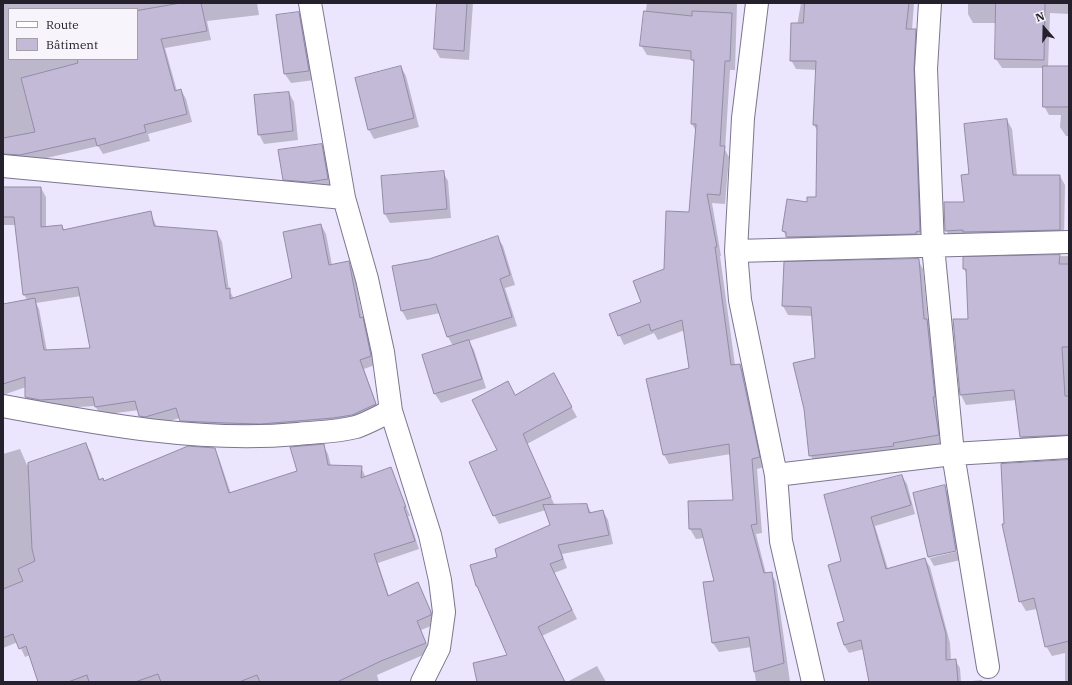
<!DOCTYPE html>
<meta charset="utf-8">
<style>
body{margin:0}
#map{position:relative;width:1072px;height:685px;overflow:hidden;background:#ebe5fd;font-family:"IBM Plex Serif",serif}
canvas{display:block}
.frame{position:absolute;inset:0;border:4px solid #24212c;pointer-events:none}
.legend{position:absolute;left:8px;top:8px;width:130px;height:52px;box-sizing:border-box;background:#f7f5fb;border:1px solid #a3a0a8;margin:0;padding:5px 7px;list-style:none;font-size:12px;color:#24212c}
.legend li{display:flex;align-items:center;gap:8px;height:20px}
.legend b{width:20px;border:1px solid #a3a0a8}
.north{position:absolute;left:1024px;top:8px;width:40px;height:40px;-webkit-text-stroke:3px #f7f5fb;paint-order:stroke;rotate:340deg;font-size:11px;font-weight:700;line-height:16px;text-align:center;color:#24212c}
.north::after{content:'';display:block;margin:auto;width:14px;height:18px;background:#24212c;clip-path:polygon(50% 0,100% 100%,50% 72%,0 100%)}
</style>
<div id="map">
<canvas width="1072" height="685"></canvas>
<div class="frame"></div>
<ul class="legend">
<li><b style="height:5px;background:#fff"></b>Route</li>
<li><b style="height:11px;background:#c2bad7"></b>Bâtiment</li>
</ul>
<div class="north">N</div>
</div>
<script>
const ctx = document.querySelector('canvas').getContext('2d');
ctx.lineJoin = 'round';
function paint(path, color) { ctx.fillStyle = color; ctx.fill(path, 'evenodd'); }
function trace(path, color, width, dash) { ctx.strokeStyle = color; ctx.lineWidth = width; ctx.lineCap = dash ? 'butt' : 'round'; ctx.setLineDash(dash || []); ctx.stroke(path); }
paint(new Path2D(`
 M3,3H257L259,15L207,21L211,40L165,48L177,91L181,90L186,99L192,122L148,134L150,141L103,154L98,146L25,163H3ZM9,9H137V59H9Z
 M438,3H473L469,60L440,58L435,49Z
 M647,3H737L735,70H730L725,150L729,157L725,204L712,203L721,256H720L735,365H740L745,374L764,467L757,469L762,533L756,534L766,574L771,573L776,582L790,682H798H756L751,647L719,652L713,643L715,582L704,538L696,539L690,529L689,502L734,501L731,454L669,464L664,455L690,369L685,330L658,340L654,333L624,345L610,315L642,303L665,270L690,213L697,133L692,124L695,65L692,60L647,55L641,45Z
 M801,3H914L912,30H915L920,39L924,240L788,239L783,231L808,203L817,198L818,132L814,125L817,70L796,69L791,60Z
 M968,3H1069V14L1050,13L1048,67H1069V136H1066L1060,127L1061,115H1049L1044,106V68H1002L996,59L997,23H973L968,14Z
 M298,13L304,22L314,80L291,83L285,74Z
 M401,67L406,76L419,127L374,139L369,130Z
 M289,93L294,102L298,140L264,144L259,134Z
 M1007,120L1012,129L1017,176H1060L1065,185L1064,239H951L946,230L966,203L970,175Z
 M321,145L327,154L333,188L289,189L283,179Z
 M443,172L448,181L451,218L390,223L385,214Z
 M3,188H41L46,197V228L62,226L65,231L150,212L157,227L217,232L222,242L229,290L234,299L293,279L321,225L326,234L332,265L349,263L354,272L363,320L367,328L375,365L364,369L380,414L361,423L186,429L180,418L151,426L146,425L139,410L101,415L95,406L45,409L32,406L26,397V387L3,395V305L28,301L24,295L16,225H3ZM81,296L91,349L47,351L39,309L36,303Z
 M497,237L503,246L515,285L505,288L517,326L469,341L474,350L486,388L441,403L435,394L423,356L453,346L448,337L440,313L407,320L402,311L393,267L429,259Z
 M1069,256V444L1027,447L1021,437L1017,400L966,405L961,395L969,320L967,274L964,269V258Z
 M918,260L923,269L928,322L932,329L943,444L816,464L810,455L816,359L813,316L788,315L783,306Z
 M553,375L577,417L527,444L555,506L587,505L592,514L603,511L608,520L613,544L562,554L567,568L554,573L577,619L542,636L565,682H479L508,655L477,586L499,558L552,525L546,510L499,524L494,515L498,450L515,396Z
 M86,445L91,453L100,480L105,482L214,449L219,458L231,494L298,471L323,445L328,454L331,466L361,467L366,478L390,468L410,516H408L419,549L378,563L389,596L418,584L436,622V624L421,630L430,652L377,675L379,682H39L30,655L25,657L18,642L3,648V454L20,449L27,465Z
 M1069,460V682H1065V653L1052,656L1046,646L1037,609L1026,611L1020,601L1005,525Z
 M902,476L907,484L915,514L875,526L888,569L925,559L930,567L950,643L951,661L955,660L960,668L961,682L982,680L983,682H870L864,649L849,653L844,645L838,624L845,622L842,562L825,496Z
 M944,486L949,495L959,549L930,556V558L959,551L961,560L934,566L929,557L914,494Z
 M597,666L606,682H567Z`), '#0003');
const building = new Path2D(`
 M181,3H201L207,31L161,39L175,91L181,89L187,114L144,125L146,132L97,146L95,138L20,155L3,154V138L35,132L21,78L78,63L77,59H137V11Z
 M437,3H467L464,51L434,49Z
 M805,3H909L906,29H916L914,69L920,231L916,232V234L786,237V232L782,231L787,199L807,202V197H816L817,125H813L816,61H790L791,23H803Z
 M996,3H1045L1044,60L995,59Z
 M644,11L692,16V11L732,13L730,61H725L720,146H725L720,195L707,194L717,247H715L731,365L740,364L760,457L752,459L757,524L751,525L764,573L772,572L784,663L754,672L749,637L712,643L703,582L714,581L701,529H689L688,501L733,500L729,444L663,455L646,379L689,368L682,320L651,331L649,324L618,336L609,314L641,302L633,281L664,269L666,211L689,212L696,124H691L694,60H691V51L640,46Z
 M299,12L309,71L284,74L276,15Z
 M401,66L414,118L368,130L355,78Z
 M1043,66H1069V107H1043Z
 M289,92L293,131L258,135L254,95Z
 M1007,119L1013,175H1060V230L963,232V230L945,231L944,202H964L961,175L969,174L964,124Z
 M322,144L328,179L308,182L283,180L278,150Z
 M444,171L447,209L384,214L381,176Z
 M3,187H41V227L62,225L63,230L151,211L154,226L217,231L226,289L230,288V299L292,278L283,232L321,224L329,265L349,261L360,318L363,317L371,356L360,360L376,404L352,415L333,418L261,424L225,423L180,421L176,408L145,417L139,416L135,401L95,407L93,397L40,400L25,397V377L3,384V304L35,298L44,350L90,348L78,287L23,295L14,217H3Z
 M498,236L510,275L500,279L512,317L447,337L436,304L401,311L392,266L429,259Z
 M1060,255L1059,264H1069V347H1062L1065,396H1069V435L1020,437L1014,390L960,395L953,319H968L966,269H963V257Z
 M919,259L924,319H927L935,397H933L939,435L893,443L894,446L809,456L804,409L793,363L815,358L811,307L782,306L784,262Z
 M469,340L482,379L434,394L422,355Z
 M554,373L572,407L523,434L551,497L493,516L469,462L497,450L472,400L508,381L515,395Z
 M86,443L99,480L103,478L104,481L188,446L215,448L229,493L297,471L290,447L324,444L328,465L362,466L361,478L391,467L406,507H404L415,541L374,554L388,596L418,582L431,612V615L417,621L426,643L381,661L337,682H260L257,675L239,682H161L158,674L135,682H89L87,675L68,682H38L26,646L19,649L13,634L3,638V589L23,581L18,569L35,561L32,549L28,463Z
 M1069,460V641L1045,647L1034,598L1019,602L1002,524H1004L1001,464Z
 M902,475L911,505L871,517L886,569L925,558L946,634V660L956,659L958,682H869L861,640L844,645L837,623L844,621L828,565L841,561L824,495Z
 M945,485L956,551L928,557L913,493Z
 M587,504L589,513L603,510L609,535L558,545L563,559L550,564L572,610L538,627L565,682H477L473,663L507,655L477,586H476L470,565L497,557L495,549L550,525L543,505Z`);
paint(building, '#c2bad7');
trace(building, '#938ca7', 1);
const minor = new Path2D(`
 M310,3L344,198L367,279L383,352L391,411L430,535L440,580L444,612L439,648L422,682
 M757,3L743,118L736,251L740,300L776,475L781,541L813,682
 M930,3L926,69L933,246L953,454L988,667
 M3,166L344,198
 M736,251L1069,242
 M3,406C100,424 200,443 298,434C317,432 337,432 356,427C368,423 380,416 391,411
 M776,475L953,454L1069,447`);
trace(minor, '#7d7690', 24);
trace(minor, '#fff', 22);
</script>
